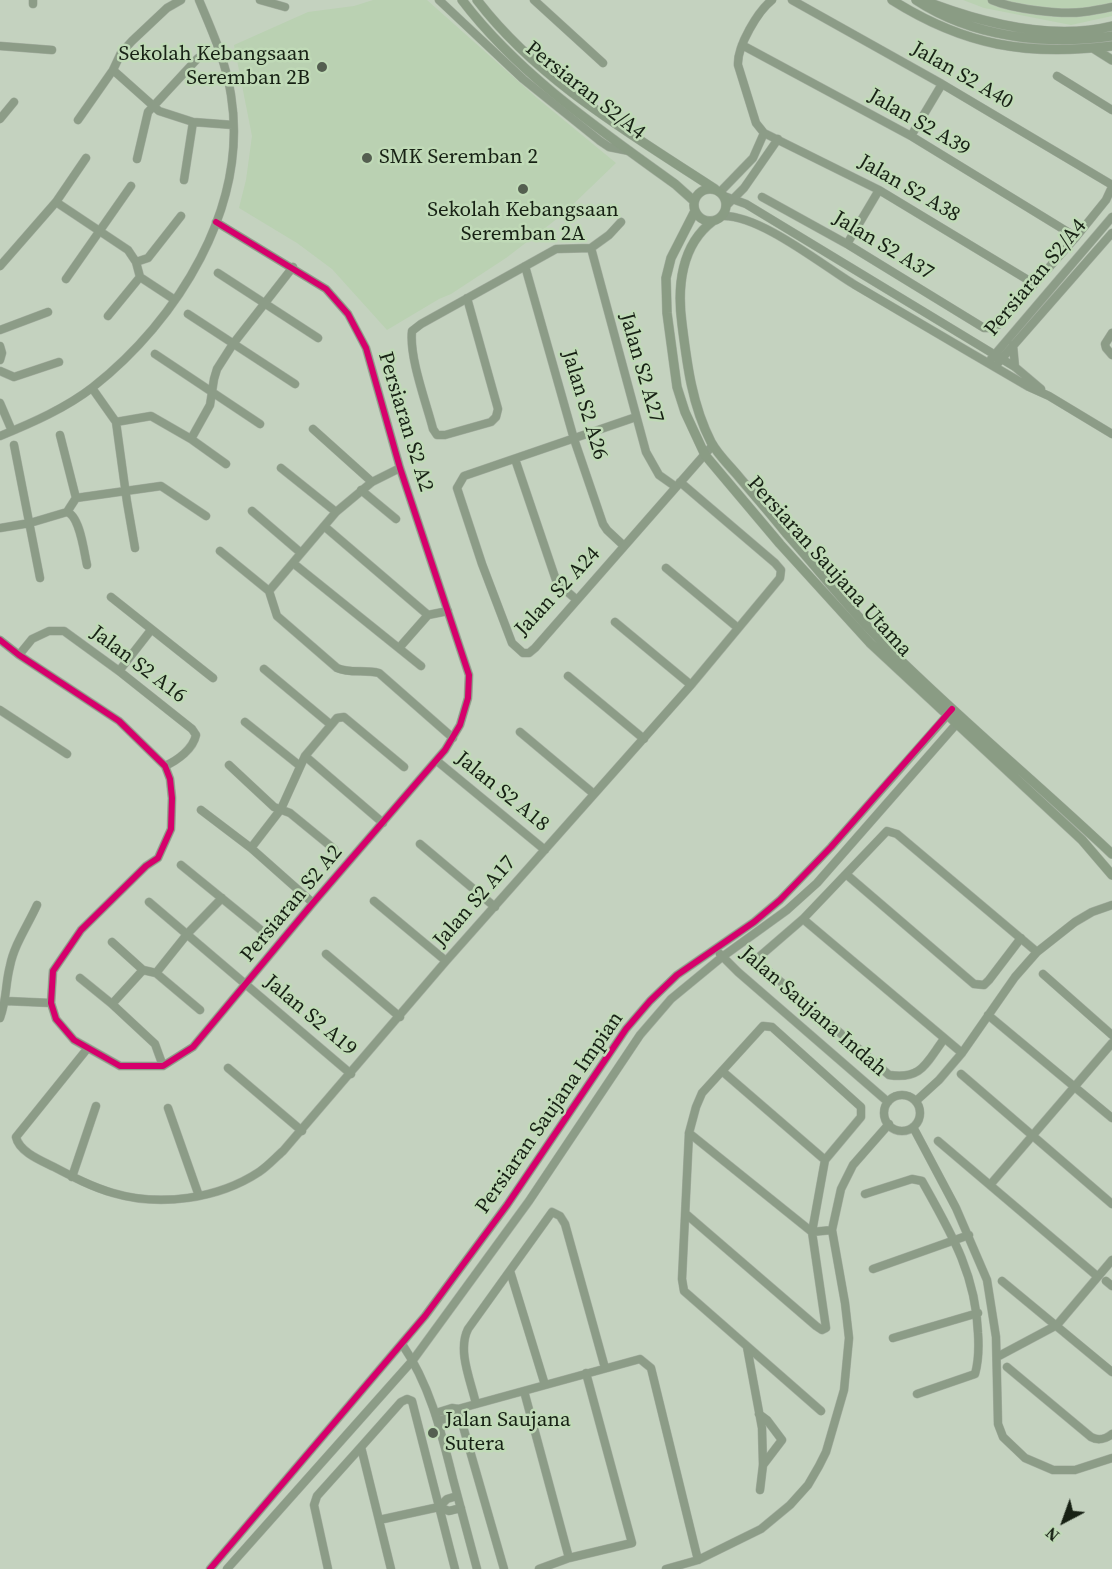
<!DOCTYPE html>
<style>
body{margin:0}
#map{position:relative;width:1112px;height:1569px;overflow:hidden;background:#c4d2bf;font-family:"Source Serif 4",serif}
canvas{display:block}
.north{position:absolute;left:1034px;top:1491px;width:60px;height:60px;-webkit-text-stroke:4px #c0dab7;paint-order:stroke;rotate:221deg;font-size:16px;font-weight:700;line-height:24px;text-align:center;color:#172114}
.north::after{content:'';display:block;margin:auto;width:21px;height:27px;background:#172114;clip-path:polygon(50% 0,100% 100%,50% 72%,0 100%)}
</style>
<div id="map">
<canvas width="1112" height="1569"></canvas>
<div class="north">N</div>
</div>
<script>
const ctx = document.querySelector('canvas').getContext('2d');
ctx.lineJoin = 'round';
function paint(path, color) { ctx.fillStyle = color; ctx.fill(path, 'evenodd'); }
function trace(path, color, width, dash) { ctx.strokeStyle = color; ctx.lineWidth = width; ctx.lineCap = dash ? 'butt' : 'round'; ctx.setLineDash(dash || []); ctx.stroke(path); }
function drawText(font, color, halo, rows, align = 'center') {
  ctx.font = font + ' "Source Serif 4",serif'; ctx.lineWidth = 5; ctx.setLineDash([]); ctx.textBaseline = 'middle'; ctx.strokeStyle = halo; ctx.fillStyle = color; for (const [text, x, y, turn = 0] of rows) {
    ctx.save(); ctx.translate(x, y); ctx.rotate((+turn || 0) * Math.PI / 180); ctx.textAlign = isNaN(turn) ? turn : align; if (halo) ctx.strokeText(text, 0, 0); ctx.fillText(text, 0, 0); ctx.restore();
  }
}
paint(new Path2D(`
 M373,0H427L537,98L616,163L562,215L506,258L451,294L439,299L387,330L332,269L297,243L239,208L246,180L252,136L234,45L308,12L354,6Z
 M963,0H1112V16L1071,25L984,8Z`), '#bad1b2');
const minor = new Path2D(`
 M260,0L285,7
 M439,0L523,79L600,141L609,147L629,151
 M534,0L603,63
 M772,0C758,11 737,46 738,65L756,123L764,133L879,190L1033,283
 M792,0L942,84L1112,185
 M992,0C1013,9 1061,15 1083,12C1093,11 1103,9 1112,7
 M33,4V0
 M742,45L911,136L1076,237
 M0,46L52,50
 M113,70L159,111L193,122L233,125
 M1057,76L1112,110
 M0,119L14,102
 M78,120L113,70L121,53L132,41L167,8L181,0
 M911,136L942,84
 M137,159L148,112L198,58
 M184,180L193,122
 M720,192L753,158L764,133
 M724,196L746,204L1015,367L1041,389
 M762,197L847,244L984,328H992L998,325L1076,237L1106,200L1112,187
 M56,202L128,250L136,262L140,277L175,300
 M726,206L744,188L778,139
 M722,216C759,214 822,265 855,285C912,319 971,353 1029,387L1049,396L1112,434
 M847,244L879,190
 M591,248L646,452L659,475L676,487
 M136,262L148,258L181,216
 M0,266L56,202L86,158
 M525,266L574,439L603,524L607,530L624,546
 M218,273L318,338
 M66,279L131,186
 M467,298L498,409L496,417L491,422L445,435H437L433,429C426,402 409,357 412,331L421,324L556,249L591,248L609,235L621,222
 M188,314L295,384
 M108,316L140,277
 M0,330L48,312
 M1112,333L1105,344L1106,348L1112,355
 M1013,345L1015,367
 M0,346L2,353L0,360
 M155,354L260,424
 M991,359L1112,217
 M998,363L1112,233
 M0,371L14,377L59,362
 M92,388L116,422L127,502L135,548
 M0,403L12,431
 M636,417L464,476L457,488L482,564L512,643L523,653H529L535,648L713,445
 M116,422L151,416L191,439L226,464
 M313,429L372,482
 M60,435L76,498
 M0,436C32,423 66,408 93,387C178,320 249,207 231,95C226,62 212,31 199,0
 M191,439L210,405L214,379L217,369L233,344L293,267
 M14,445L40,578
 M515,459L557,583L577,600
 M281,468L336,512
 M400,468L372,482L336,512L269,591L277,616L337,668C350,674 365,669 379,673L453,738
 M361,490L396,519
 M76,498L161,486L206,516
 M252,511L301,553
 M67,512C80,516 84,552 87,565
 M324,526L428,615
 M0,528L30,523L67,512L76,498
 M220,551L269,591
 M293,563L421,666
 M666,568L738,628
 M111,597L213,678
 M615,622L691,685
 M0,640L19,655L119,721L165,766L170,779L172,798L171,829L158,858L146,866L81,930L53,971L51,1003L56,1019L74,1040L120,1066H163L193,1047L313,903L445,750L460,725L468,698L469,675L400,468L366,348L348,314L326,289L216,222
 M399,648L428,615L448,611
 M19,655L32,639L49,631H64L119,671L192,729L196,735C193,749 178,760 165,766
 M264,669L330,724
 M119,671L151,630
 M568,676L644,739
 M0,710L67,754
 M245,722L300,766
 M520,732L594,794
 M305,756L383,823
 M437,761L545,850
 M229,765L274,807L290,813L334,849
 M201,810L251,848L313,903
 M420,844L495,907
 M251,848L281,809L305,756L337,718L344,717L404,767
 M181,865L267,935
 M847,875L974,984L984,985L989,980L1021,938
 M374,901L446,961
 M149,902L351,1074
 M803,919L962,1053
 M112,942L143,970L156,973L200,1010
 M326,954L400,1017
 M720,954L738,972L888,1102
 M156,973L188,933L222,898
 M1043,974L1112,1035
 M80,978L112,1004L155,1044L163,1066
 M6,1001L51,1003
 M112,1004L143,970
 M988,1015L1112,1118
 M0,1018C7,999 5,985 10,966C14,945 28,925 37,905
 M944,1039C926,1063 922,1080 889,1075L760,964L759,957L803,919L887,831L897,834L1037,952
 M87,1049L16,1137C19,1152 42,1161 54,1167C73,1177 92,1187 113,1193C160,1207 218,1199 259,1172C268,1166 275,1158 283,1151L446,961L691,685L780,578L781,570L775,563L680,482
 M228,1068L302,1131
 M722,1071L825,1160
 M961,1074L1112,1204
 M884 1113a18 18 0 1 1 36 0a18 18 0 1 1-36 0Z
 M916,1101L939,1080L962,1053L1015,977L1037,952L1075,922L1092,912L1112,905
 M168,1108L199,1196
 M913,1127L956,1208L987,1280L996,1337L998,1424L1003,1437L1025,1458L1053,1470H1075L1112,1458
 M689,1133L812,1232
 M938,1141L1097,1276
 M72,1177L96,1106
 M990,1185L1112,1043
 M865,1194L912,1179L922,1181C950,1231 976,1274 978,1333C979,1348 979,1360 975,1374L917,1394
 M686,1214L816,1326L822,1330L826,1328L812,1232L825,1160L861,1117V1107L772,1027L763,1026L702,1093L696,1107L689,1133L682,1279L684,1291L821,1411
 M812,1232L832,1230
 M873,1269L969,1235
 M510,1271L545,1385
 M1002,1281L1112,1372
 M1106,1281L1112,1286
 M893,1338L978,1313
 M402,1344C430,1385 441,1431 453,1479C461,1509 469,1539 477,1569
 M747,1347L762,1428L763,1465L760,1490
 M997,1357L1057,1325L1112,1260
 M1007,1367L1091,1437C1098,1441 1106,1439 1112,1434
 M524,1391L569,1558
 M476,1404C471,1381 457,1351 468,1329L552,1212L560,1216L565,1224L605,1368
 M458,1409L504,1569
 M436,1413L452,1408L458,1409L640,1359L651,1368L698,1560
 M759,1414L767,1420L782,1440L763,1465
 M438,1421L454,1416L458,1409
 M361,1447L401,1402L407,1399L412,1401L455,1569
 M439,1507L447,1499L457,1496
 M379,1520L439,1507L449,1511L461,1508
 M210,1569L425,1316L507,1205L626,1029L650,1001L677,975L754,922L780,900L831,847L951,711
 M227,1569L413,1360L529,1201L640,1035L671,999L722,957L787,910L817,883L959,721
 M328,1569L314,1505L317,1496L361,1447L391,1569
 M539,1569L569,1558L632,1543L586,1373
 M666,1569L698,1560L761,1529L790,1505L808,1485L819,1466L826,1452L844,1390L849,1338L845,1303L832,1230L841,1189L853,1165L889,1124`);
const major = new Path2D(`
 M462,0C519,75 599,129 675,184L694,201
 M477,0C539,81 631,134 715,189
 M892,0C965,46 1027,56 1112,46
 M916,0C972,37 1047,46 1112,36
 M925,1C982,23 1052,41 1112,26
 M1093,48L1112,60
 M694 205a16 16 0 1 1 32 0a16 16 0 1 1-32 0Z
 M695,211L671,258L666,278L667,313L677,387L685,412L705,455L780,544L870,643L1082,840L1112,875
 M713,221C681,245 677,287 682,324C687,364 692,405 711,442C718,455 730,466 739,477C755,496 771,514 786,533C819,570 850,610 885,645C958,718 1037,783 1112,854`);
trace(minor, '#a6b0a2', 9);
trace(major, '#a6b0a2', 10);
trace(minor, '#8c9c87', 8);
trace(major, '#8a9c84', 9);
trace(new Path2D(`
 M0,640L19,655L119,721L165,766L170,779L172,798L171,829L158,858L146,866L81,930L53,971L51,1003L56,1019L74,1040L120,1066H163L193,1047L313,903L445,750L460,725L468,698L469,675L400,468L366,348L348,314L326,289L216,222
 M210,1569L425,1316L507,1205L626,1029L650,1001L677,975L754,922L780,900L831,847L952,709`), '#d6006c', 6);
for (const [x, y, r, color] of [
 [322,67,6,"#545f50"],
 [367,158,6,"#545f50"],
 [523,189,6,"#545f50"],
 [433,1433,6,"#545f50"]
]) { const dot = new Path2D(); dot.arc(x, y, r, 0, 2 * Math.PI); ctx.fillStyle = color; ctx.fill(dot); trace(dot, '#c0dab7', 2); }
drawText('21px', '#172114', '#c0dab7', [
 ["Sekolah Kebangsaan",310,55,"right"],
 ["Seremban 2B",310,79,"right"],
 ["SMK Seremban 2",379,158],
 ["Sekolah Kebangsaan",523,211,"center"],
 ["Seremban 2A",523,235,"center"],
 ["Jalan Saujana",445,1421],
 ["Sutera",445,1445]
], 'left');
drawText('21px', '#172114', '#c0dab7', [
 ["Jalan S2 A40",962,76,30],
 ["Persiaran S2/A4",585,91,38],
 ["Jalan S2 A39",919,123,30],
 ["Jalan S2 A38",909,189,30],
 ["Jalan S2 A37",883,246,31],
 ["Persiaran S2/A4",1036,278,-50],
 ["Jalan S2 A27",641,368,74],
 ["Jalan S2 A26",584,405,73],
 ["Persiaran S2 A2",405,422,73],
 ["Persiaran Saujana Utama",829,567,48],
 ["Jalan S2 A24",558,592,-47],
 ["Jalan S2 A16",138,665,37],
 ["Jalan S2 A18",502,792,39],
 ["Jalan S2 A17",475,902,-49],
 ["Persiaran S2 A2",292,904,-50],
 ["Jalan Saujana Indah",813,1012,41],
 ["Jalan S2 A19",310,1016,40],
 ["Persiaran Saujana Impian",550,1113,-55]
]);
</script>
